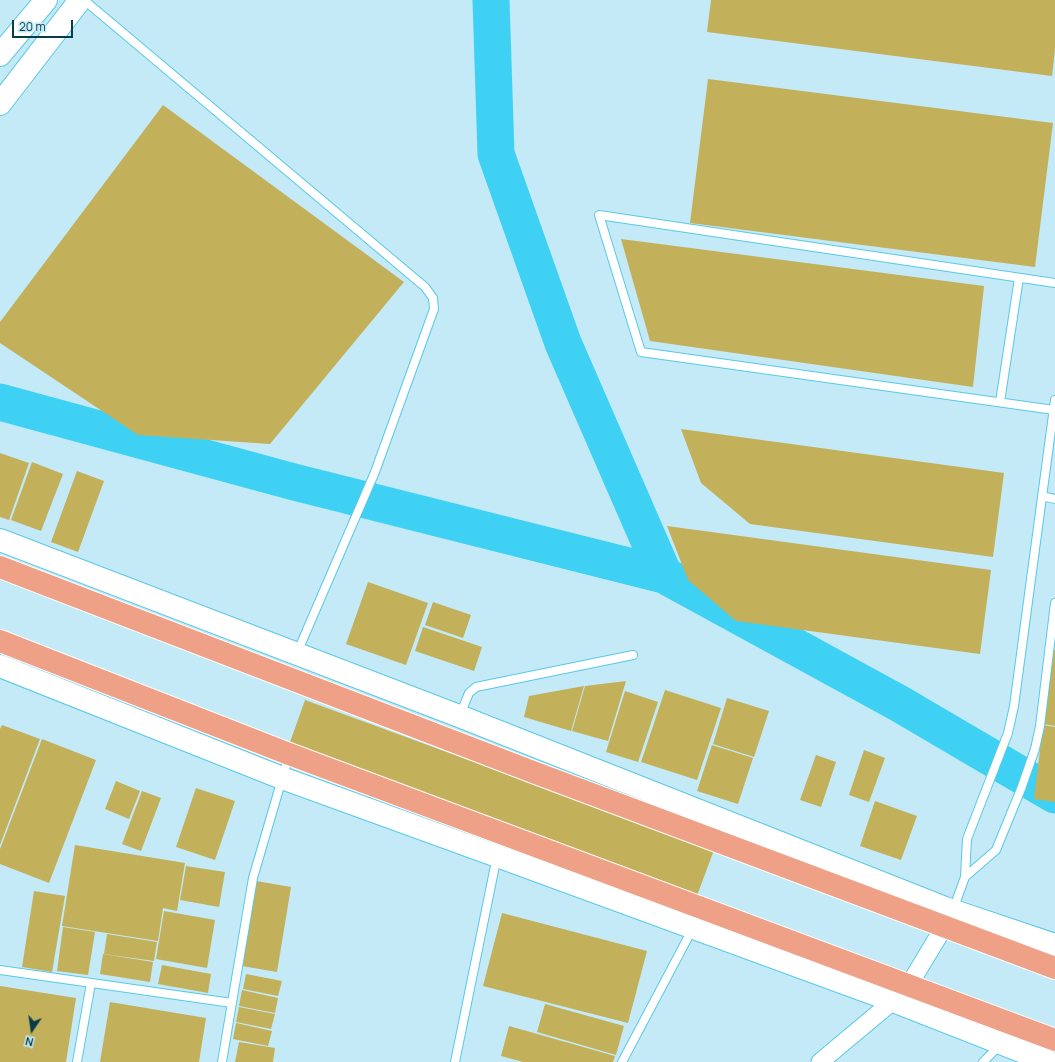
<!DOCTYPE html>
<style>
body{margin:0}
#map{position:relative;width:1055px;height:1062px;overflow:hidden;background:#c3eaf6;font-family:Manrope,sans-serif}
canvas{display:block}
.north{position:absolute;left:12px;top:1010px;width:40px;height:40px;-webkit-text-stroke:3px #c3eaf6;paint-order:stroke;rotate:193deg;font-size:11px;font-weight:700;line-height:16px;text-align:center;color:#093c48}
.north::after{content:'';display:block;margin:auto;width:14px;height:18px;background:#093c48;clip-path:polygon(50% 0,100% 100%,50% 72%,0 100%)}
.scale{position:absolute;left:12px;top:20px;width:61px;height:18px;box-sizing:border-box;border:2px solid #093c48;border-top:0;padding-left:5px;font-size:12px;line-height:14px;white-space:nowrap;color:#093c48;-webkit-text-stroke:3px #c3eaf6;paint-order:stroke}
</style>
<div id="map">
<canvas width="1055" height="1062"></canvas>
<div class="north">N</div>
<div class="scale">20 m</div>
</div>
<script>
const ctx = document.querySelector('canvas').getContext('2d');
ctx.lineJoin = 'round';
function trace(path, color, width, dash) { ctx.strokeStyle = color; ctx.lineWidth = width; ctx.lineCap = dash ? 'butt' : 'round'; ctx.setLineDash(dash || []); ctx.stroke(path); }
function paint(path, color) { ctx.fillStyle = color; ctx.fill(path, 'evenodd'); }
trace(new Path2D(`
 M0,402L294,482L664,575L563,343L496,154L491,0
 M664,575L900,704L1055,795`), '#3ed1f4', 37);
paint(new Path2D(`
 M711,0H1055V50L1052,76L707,32Z
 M708,79L1053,123L1035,267L690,223Z
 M163,105L404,282L270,444L138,435L0,343V322Z
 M621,239L984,286L973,387L650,341Z
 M681,429L1004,473L993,557L750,524L701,483Z
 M0,453L29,463L9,520L0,517Z
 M32,462L63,474L41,531L11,520Z
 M77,471L104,481L78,552L51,542Z
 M667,526L991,570L980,654L736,621L688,580Z
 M368,582L428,603L406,665L346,644Z
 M433,602L471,615L463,638L425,625Z
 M423,627L482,647L474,671L415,651Z
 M1052,650H1055V726L1043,724Z
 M626,681L608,741L572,731L585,686Z
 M584,686L571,731L524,717L529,696Z
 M665,690L721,708L697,780L641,762Z
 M625,691L658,702L638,762L606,752Z
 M727,698L769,711L754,757L713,744Z
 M305,700L714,850L692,909L284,759Z
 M2,725L40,739L0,845V729Z
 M1043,725L1055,727V802L1034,799Z
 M42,739L96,760L49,883L0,864V849Z
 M712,745L753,758L738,804L697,791Z
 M864,750L885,758L869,802L849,795Z
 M816,755L836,762L821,807L800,800Z
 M116,781L140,791L129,819L105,809Z
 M196,788L235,801L215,860L176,847Z
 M142,791L161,798L141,851L122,844Z
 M875,801L917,816L901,860L860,846Z
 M75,845L185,863L177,911L163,908L158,941L62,926Z
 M186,866L225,872L219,907L180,900Z
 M256,881L291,887L277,972L242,966Z
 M34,891L65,896L52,972L22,967Z
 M164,911L215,920L207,968L156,959Z
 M502,913L647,951L628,1023L483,986Z
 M63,927L95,932L88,975L57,971Z
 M107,934L157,942L154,961L104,954Z
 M103,954L153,962L150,982L100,974Z
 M162,965L211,974L208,993L158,984Z
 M246,974L282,981L278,996L243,989Z
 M0,986L76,998L66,1062H0Z
 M242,990L278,998L275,1013L239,1006Z
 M110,1002L206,1018L199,1062H100Z
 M545,1004L624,1026L616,1055L537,1032Z
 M239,1007L275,1014L271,1029L236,1022Z
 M236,1023L272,1031L268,1046L233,1039Z
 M509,1026L615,1056L613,1062H523L501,1056Z
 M239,1042L275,1048L273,1062H235Z`), '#c2b05b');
const lane = new Path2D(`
 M84,0L425,287L433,298L434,309L375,472L297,653
 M1000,402L1019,278
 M1054,410L641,352L599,215L1055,283
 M1042,496L1055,499
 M460,715L469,693L476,687L633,655
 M965,877L996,850L1021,789L1035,749L1040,726L1055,603
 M953,910L965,877L967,839L1008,733L1014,706L1055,400
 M0,970L232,1003
 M77,1062L91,983
 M222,1062L253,878L289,755
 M455,1062L497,856
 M622,1062L693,928
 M983,1062L1001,1044`);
const street = new Path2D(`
 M820,1062L893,1001L909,985L944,927L950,916`);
const secondary = new Path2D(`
 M0,55L46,0
 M0,104L80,0
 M0,540L459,716L945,908L1055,945
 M0,666L282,778L497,856L893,1001L1049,1062`);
const highway = new Path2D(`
 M0,567L533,772L1055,968
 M0,641L289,754L1055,1040`);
trace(lane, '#59c9e6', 10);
trace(street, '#59c9e6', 19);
trace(secondary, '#59c9e6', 24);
trace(highway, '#fff', 24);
trace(lane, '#fff', 8);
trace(street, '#fff', 17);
trace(secondary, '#fff', 22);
trace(highway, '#efa188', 22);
</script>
